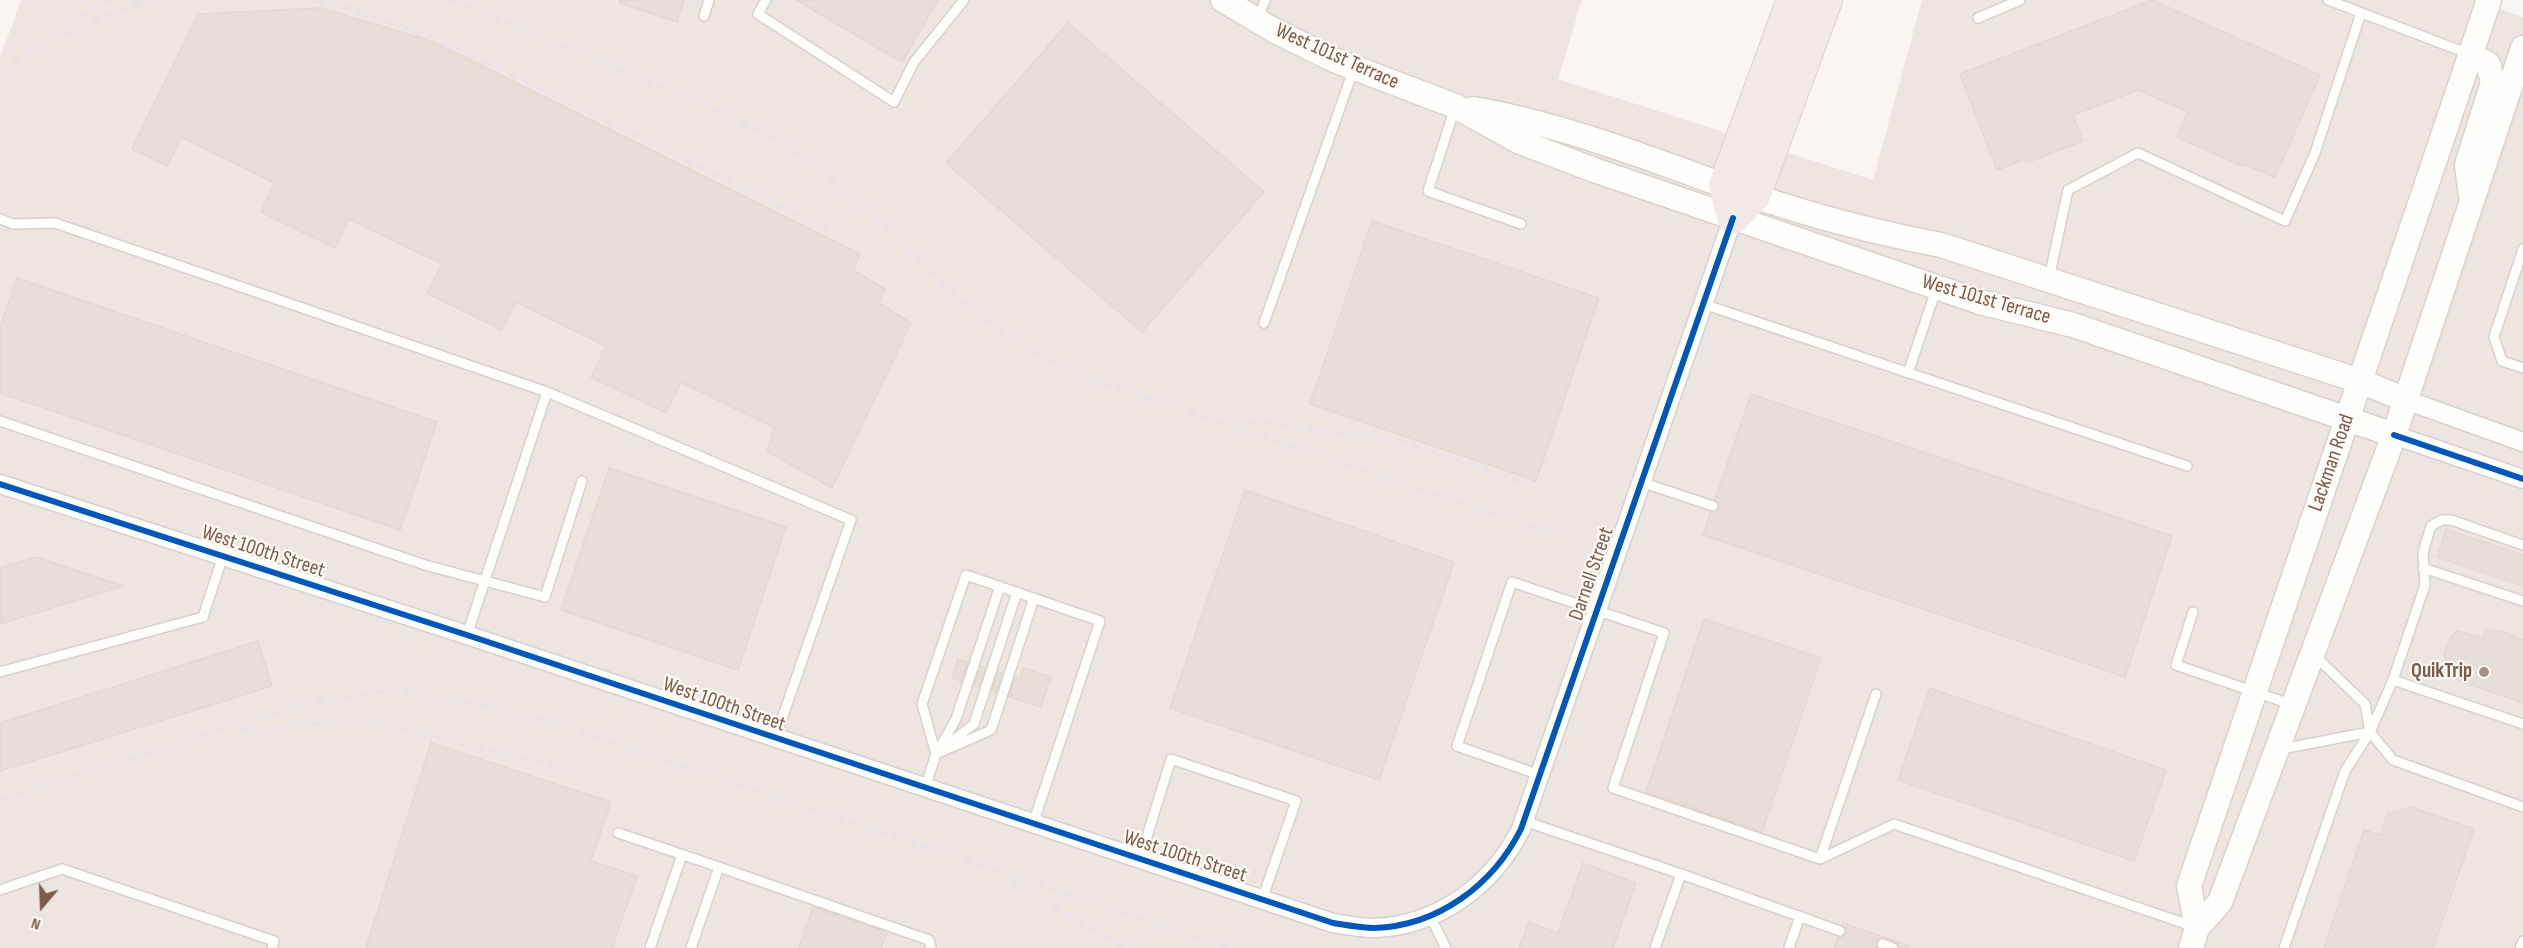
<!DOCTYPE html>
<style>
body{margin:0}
#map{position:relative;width:2523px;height:948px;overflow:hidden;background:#f9f5f0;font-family:"Sofia Sans Condensed",sans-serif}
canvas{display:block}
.north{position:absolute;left:12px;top:876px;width:60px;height:60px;-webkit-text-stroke:4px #fffaf3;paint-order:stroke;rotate:199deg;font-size:16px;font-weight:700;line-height:24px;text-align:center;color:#7a5c4d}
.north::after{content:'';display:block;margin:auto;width:21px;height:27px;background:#7a5c4d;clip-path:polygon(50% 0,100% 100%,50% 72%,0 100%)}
</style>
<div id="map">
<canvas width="2523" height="948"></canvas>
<div class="north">N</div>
</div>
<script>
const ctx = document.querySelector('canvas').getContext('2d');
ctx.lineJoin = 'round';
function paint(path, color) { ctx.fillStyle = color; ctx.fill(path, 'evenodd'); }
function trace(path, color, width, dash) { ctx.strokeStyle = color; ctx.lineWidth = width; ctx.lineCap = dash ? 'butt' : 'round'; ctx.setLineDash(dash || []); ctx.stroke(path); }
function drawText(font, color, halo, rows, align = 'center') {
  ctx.font = font + ' "Sofia Sans Condensed",sans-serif'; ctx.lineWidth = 4.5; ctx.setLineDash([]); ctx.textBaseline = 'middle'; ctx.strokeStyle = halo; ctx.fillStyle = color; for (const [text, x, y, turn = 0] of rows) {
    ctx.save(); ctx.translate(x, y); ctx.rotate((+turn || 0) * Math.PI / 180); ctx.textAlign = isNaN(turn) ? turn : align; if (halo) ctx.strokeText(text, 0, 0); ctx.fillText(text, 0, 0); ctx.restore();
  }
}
paint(new Path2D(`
 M21,0H1582L1558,79L1873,180L1922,0H2474L2523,17V948H0V58Z`), '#ede5e0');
const building = new Path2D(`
 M620,0H684L677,22L619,3Z
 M796,0H938L902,62Z
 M2152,0L2320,75L2275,177L2243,164L2242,166L2177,137L2188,112L2138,90L2073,115L2083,141L2026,163L2025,159L1997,170L1960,74Z
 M321,8L434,42L860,254L853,270L885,289L879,303L911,323L832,488L767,451L775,428L681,382L666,413L591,377L606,346L516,302L502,330L427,293L442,264L349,219L335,248L261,212L275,183L181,137L167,166L132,149L198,14Z
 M1068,23L1264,192L1142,332L946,163Z
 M1372,221L1599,298L1536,481L1310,404Z
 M17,278L437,422L400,530L0,393V328Z
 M1751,394L2172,536L2125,677L1703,535L1711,512L1719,509L1715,500Z
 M609,468L786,527L738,670L561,610Z
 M1245,490L1454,562L1379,780L1170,708Z
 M2446,529L2523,555V586L2437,557Z
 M36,557L123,586L0,624V568Z
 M1704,619L1821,658L1762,832L1646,792Z
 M2486,630L2504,632L2523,640V703L2446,676L2444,653L2452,636L2457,631L2483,638Z
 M258,641L272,686L0,771V723Z
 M958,659L968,662L961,681L952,678Z
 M981,666L985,668L979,687L974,685Z
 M1023,668L1051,677L1041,707L1009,697L1015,677L1020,679Z
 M998,672L1002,673L996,692L992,691Z
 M1930,688L2166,770L2134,861L1898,780Z
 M431,743L611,802L591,861L637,876L612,948H366Z
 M2411,807L2474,829L2433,948H2324L2364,830L2380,835L2387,814Z
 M1583,863L1636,883L1613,948H1519L1529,922L1558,933Z
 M813,907L887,932L881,948H799Z
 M1842,923L1908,945V948H1900L1896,942L1881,937L1876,941L1877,948H1834L1838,937L1844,936L1846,933Z`);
paint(building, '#e6ded7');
trace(building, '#e2d8d2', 1.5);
const lane = new Path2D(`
 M766,0L758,14L894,102L914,62L964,0
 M2328,0L2469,54
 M704,16L709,0
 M1258,18L1265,0
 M1978,18L2020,0
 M1455,108L1428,191L1521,224
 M0,219L13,224L55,223L547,392L851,520L775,739
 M2523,249L2494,337L2502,361L2523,368
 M2049,278L2068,190L2138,153L2285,221L2315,153L2361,13
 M1703,304L2187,466
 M1264,323L1354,68
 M1908,373L1937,287
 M0,421L425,565L545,597L582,481
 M1641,482L1713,506
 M2423,568L2523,601
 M2193,612L2176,665L2293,705
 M467,635L547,392
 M2314,655L2365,704L2370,732L2393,760L2523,807
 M0,672L203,617L223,556
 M2393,680L2523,724
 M947,745L974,724L1017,592
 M939,749L956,719L1000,586
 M2281,749L2370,732
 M936,754L991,730L1034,598
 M1540,775L1457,746L1512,582L1664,633L1613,788L1820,859L1894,824L2195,927
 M925,788L936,754L922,704L966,575L1100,621L1033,824
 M1524,821L1681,874L1655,948
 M618,833L719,867
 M1140,859L1171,759L1296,801L1262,900
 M1820,859L1876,694
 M1681,874L1840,931
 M0,890L62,869L274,941L272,948
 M1430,916L1446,948
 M1882,944L1893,948
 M650,948L682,855
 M691,948L719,867L929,940L931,948
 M1789,948L1800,916
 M2284,948L2345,771L2370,732L2393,680L2425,585L2423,552L2431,526L2442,520H2451L2523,545
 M2520,948L2523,941`);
const street = new Path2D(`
 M2406,400L2523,442
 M2394,435L2523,479
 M0,484L467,635L1333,923C1346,925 1361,928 1374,928C1438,926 1493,885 1521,829L1733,218`);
const secondary = new Path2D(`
 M1223,0L1275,31L1334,60L1455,106L1518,141L1594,170L1980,302L2073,325L2394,435
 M2471,55L2488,64L2493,82L2467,165L2471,196
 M1473,109C1568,125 1660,163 1751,195C1812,216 1878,233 1941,245L2360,381L2406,400
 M2197,928L2189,886L2489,0
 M2191,948L2197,928L2220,902L2394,435L2523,48`);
const highway = new Path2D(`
 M1733,218L1754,196L1826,0
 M1733,218L1725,185L1793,0`);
trace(lane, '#d7d1cb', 12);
trace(street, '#d7d1cb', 21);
trace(secondary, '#d9d2cb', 27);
trace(highway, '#dad1cc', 34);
trace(lane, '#fefefd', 9);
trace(street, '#fefefd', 18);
trace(secondary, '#fefefd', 24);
trace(highway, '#f2eae7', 32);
trace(new Path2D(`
 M313,0L356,10L435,38L831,231
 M450,0C518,26 584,54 651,83C708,107 767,129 816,167C878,213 926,276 988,322C1019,345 1051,361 1086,377L1564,537
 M134,8L169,0
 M66,26L110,0
 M0,72C43,39 94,24 142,0
 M1234,419L1401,441L1528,484
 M238,731C287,725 337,720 387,725L574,771
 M0,800L266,715L321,701L373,692L426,694L533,716L1230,948
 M1012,883L1126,948`), '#e6e3e7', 4.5, [9, 6]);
trace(new Path2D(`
 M2394,435L2523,479
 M0,484L467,635L1333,923C1346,925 1361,928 1374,928C1438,926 1493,885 1521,829L1733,218`), '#0057b8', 6);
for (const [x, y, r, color] of [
 [2484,672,6,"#a69286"]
]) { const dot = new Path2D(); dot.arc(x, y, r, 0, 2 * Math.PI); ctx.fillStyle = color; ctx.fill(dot); trace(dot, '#fffaf3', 2); }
drawText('21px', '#7a5c4d', '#fffaf3', [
 ["West 101st Terrace",1337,57,24],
 ["West 101st Terrace",1986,300,16],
 ["Lackman Road",2332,463,-71],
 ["West 100th Street",263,552,18],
 ["Darnell Street",1592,574,-71],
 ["West 100th Street",724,705,19],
 ["West 100th Street",1185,857,18]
]);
drawText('bold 21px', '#7a5c4d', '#fffaf3', [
 ["QuikTrip",2472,672]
], 'right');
</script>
